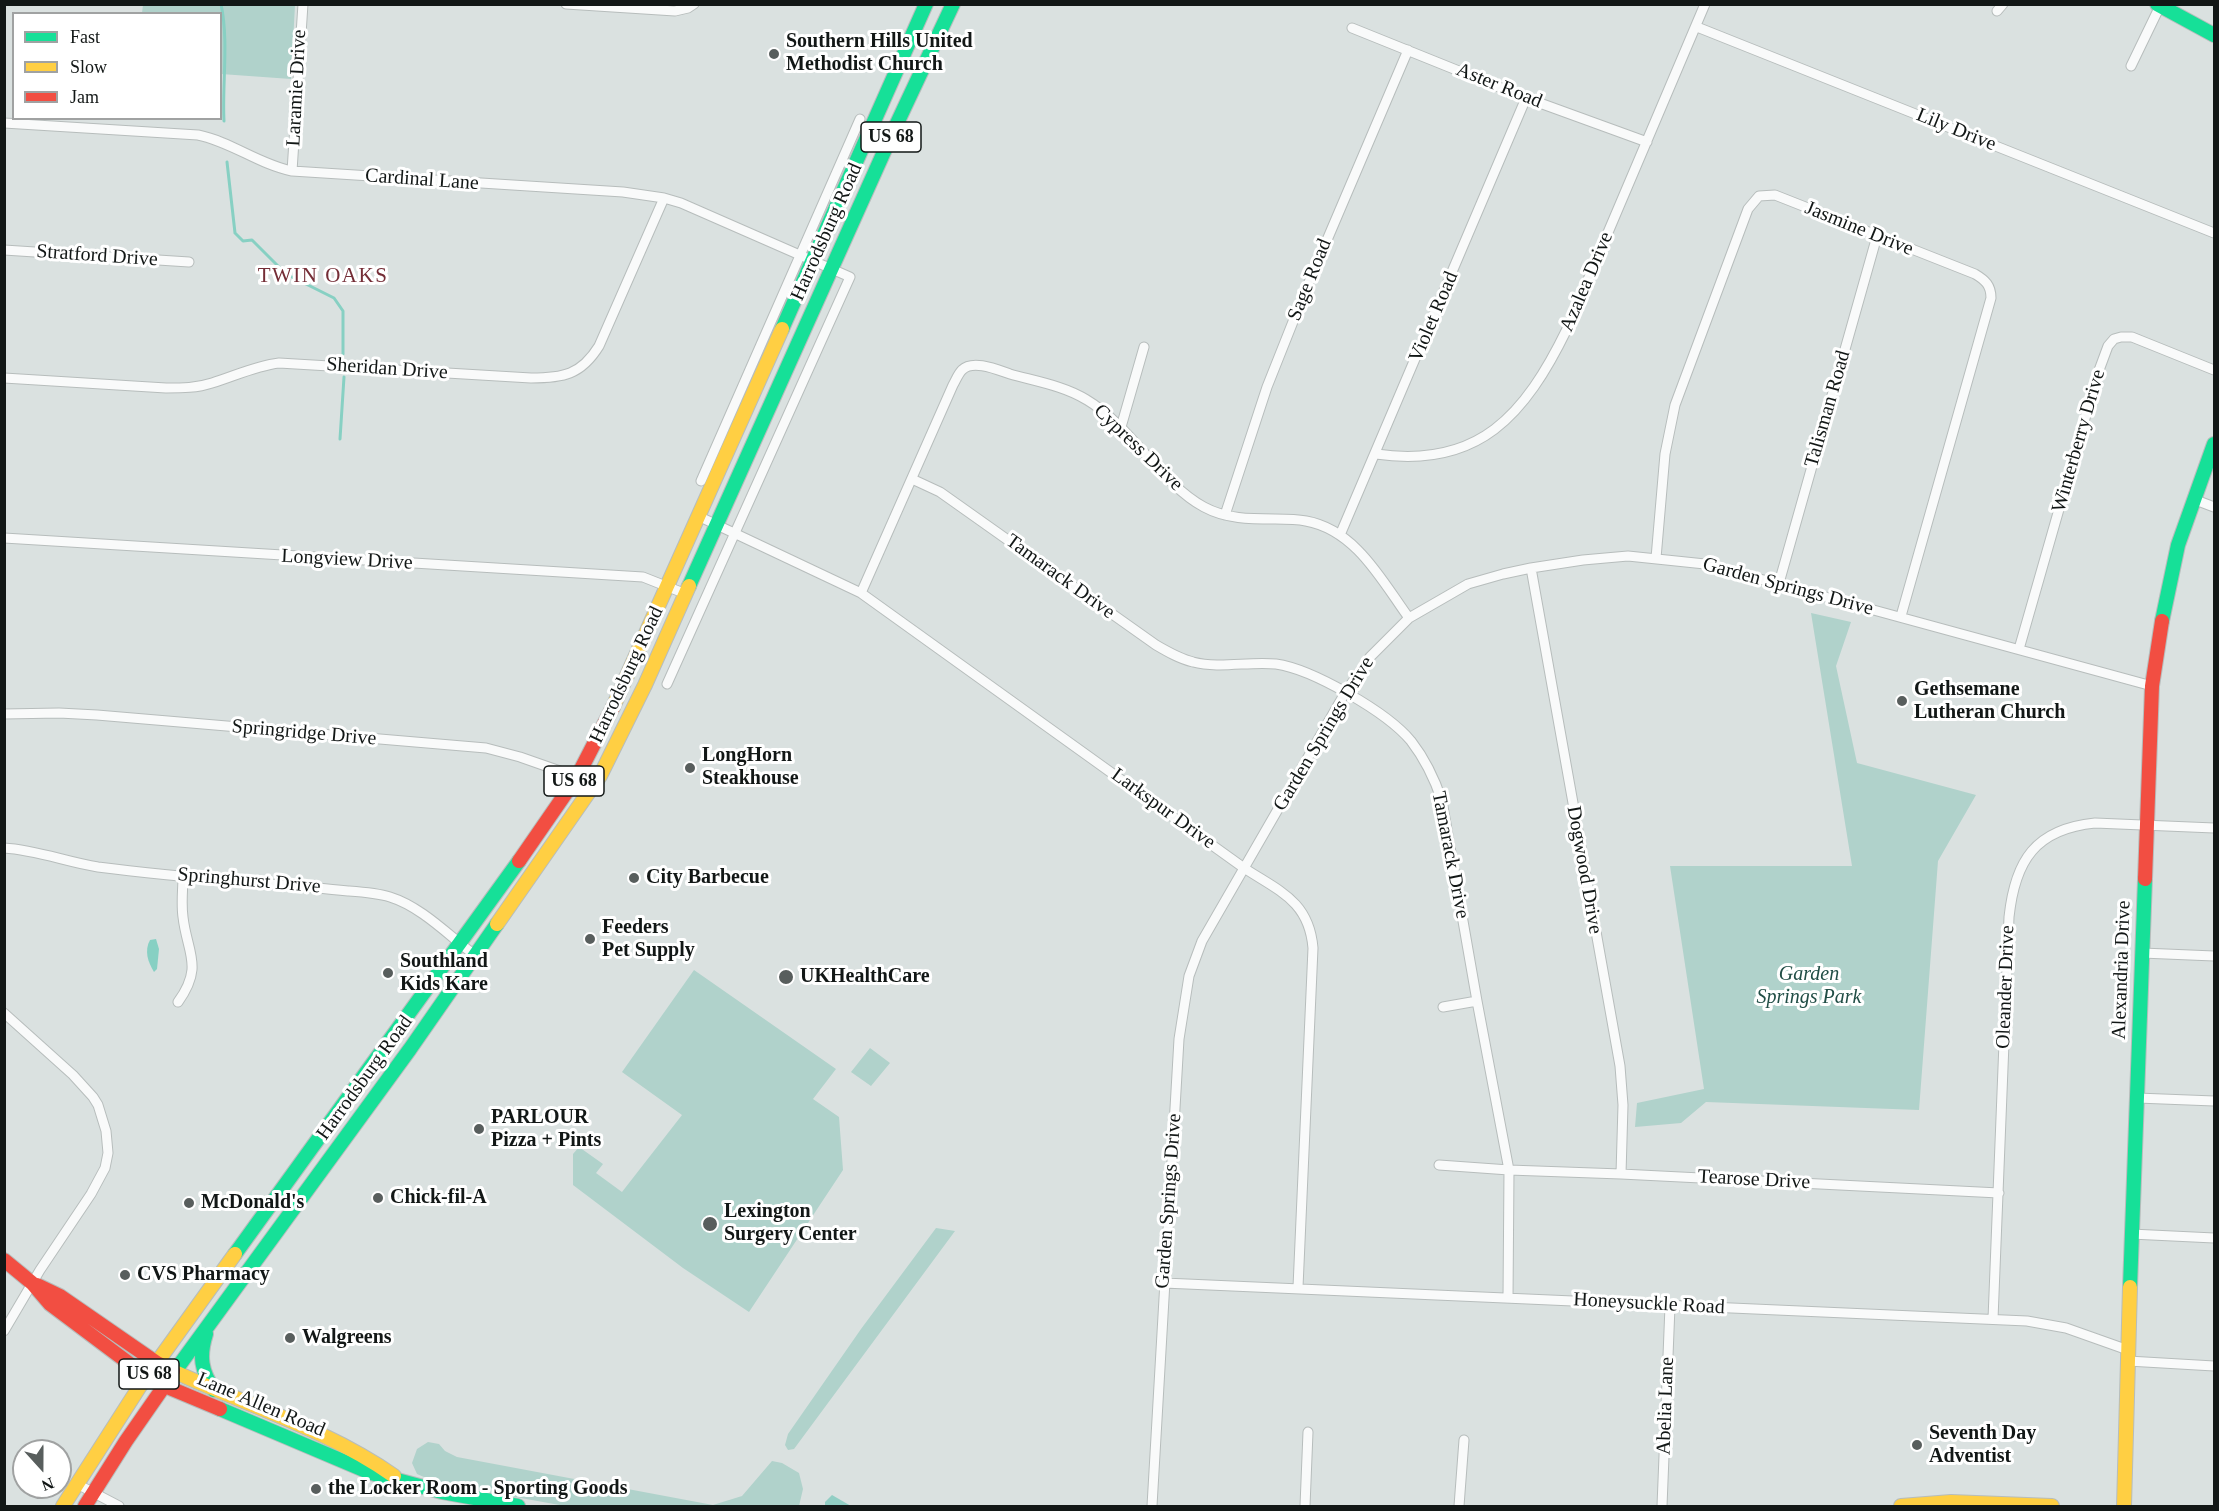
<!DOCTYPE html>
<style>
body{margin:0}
#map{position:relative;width:2219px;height:1511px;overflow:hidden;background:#dae1e0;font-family:"Times New Roman",serif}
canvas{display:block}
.frame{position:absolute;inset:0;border:6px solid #121716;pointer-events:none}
.legend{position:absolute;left:12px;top:12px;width:210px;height:108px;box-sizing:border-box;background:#fff;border:2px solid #a0a2a2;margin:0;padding:8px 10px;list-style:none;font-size:18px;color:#121716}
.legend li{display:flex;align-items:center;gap:12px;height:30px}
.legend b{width:30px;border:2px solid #a0a2a2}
.north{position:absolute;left:12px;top:1439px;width:60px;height:60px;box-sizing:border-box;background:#fff;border:2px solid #a0a2a2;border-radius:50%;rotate:159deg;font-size:16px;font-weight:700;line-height:24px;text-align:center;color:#121716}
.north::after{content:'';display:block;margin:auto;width:21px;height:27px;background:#585e5d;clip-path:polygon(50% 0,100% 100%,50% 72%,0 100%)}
</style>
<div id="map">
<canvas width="2219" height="1511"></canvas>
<div class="frame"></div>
<ul class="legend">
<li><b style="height:8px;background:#16e098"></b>Fast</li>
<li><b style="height:8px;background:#ffcf43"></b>Slow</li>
<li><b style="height:8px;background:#f24e42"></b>Jam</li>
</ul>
<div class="north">N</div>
</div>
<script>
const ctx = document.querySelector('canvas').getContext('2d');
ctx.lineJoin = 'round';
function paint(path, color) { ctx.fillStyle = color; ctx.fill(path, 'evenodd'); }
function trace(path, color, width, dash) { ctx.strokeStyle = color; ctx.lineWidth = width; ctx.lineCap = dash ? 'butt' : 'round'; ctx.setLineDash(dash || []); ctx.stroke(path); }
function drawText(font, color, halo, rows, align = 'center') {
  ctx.font = font + ' "Times New Roman",serif'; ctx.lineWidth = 6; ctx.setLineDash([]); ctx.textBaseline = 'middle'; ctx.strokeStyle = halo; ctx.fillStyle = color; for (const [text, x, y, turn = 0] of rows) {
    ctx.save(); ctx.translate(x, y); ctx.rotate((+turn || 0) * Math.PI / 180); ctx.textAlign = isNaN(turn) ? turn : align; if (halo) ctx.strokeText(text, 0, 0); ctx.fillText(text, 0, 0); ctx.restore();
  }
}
paint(new Path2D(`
 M143,5H295L291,79L221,74L220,14L142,13Z
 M1811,613L1851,622L1836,666L1857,763L1976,795L1938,861L1919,1110L1706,1102L1681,1123L1635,1127L1637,1103L1704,1089L1670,866H1852Z
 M694,970L836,1069L813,1099L839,1117L843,1170L749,1312L683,1268L573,1185V1154L579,1147L603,1164L596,1173L622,1192L682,1115L622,1072Z
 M870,1048L890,1063L871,1086L851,1072Z
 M936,1228L955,1231L794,1449L788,1450L785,1445L788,1434L861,1329Z
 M428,1442L439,1444L445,1451L457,1457L713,1505L742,1496L772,1461L782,1463L799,1473L803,1489L799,1506H565L438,1483L417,1474L412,1463L417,1449Z`), '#b0d2cb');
paint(new Path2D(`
 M832,1495L851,1506H825V1502Z`), '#92cec4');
paint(new Path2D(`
 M156,939L159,949L157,969L154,972C148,962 144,951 150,940Z`), '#87d0c3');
trace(new Path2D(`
 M221,4C229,42 222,83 224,121
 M227,162L235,233L243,241L252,240L286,274L334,298L343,311V354
 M340,439L344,377`), '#87d0c3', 3);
const street = new Path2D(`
 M566,4L675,11L688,8L694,4
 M1997,11L2003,4
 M1697,27L2214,233
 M1352,28L1526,98L1647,142
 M2131,66L2160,6
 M4,123L198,135C232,142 258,164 292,171L623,192L664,198L681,203L850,277L667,684
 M292,171L303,4
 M4,250L189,262
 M4,378L166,388C182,388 197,388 212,383C235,376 255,366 279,363L531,378C563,378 581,375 599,346L664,198
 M1121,427L1144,347
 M1376,454C1479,469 1525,415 1567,329L1705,4
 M912,479L940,492L1156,645C1168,652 1180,659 1193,662C1220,669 1249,661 1276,664C1312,669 1387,712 1411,741C1425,759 1435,780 1442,801L1477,1001L1509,1170L1508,1298
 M701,481L860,119
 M2193,499L2214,507
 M1225,515L1267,387L1304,294L1408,50
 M698,516L861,593L1244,868C1279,891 1309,901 1313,948L1298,1287
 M1340,535L1526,98
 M4,538L643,577L686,594
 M1656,558L1665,454L1675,405L1748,209L1759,196L1775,195L1975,274C1985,280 1991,285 1991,298L1901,616
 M1531,568L1620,1066L1623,1105L1621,1174
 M1779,583L1877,236
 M861,593L953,385C956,380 958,374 962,370C973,359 998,370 1010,374C1035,381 1065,386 1087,400C1132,427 1160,483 1204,507C1226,519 1250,519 1275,519C1285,519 1296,519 1306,521C1356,530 1382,581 1409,618
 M2019,649L2098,373L2108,346L2114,339L2121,337H2132L2214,370
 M4,714L59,713L97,715L486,748L520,757L577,777L600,776
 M4,848C37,850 66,862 98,867C181,878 265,883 348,891C362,892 377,893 390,897C422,907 449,936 476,956
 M2142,953L2214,956
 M178,1002C204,966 187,953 183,917C181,903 183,889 183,875
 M1443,1007L1477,1001
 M4,1013L73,1075L93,1097L98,1105L106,1131L108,1153L105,1168L91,1194L40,1270L4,1331
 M2137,1098L2214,1101
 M1439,1165L1509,1170L1621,1174L1999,1193
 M2131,1234L2214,1238
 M1164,1283L2027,1321L2066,1328L2128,1350
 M1993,1319L2009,917C2015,861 2035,829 2095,823L2214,828
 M2128,1361L2214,1366
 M77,1484L119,1506
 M1152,1506L1179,1039L1189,976L1202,941L1345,693L1370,657L1409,618L1468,584L1503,574L1531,568L1583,560L1628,556L1705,564L2152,686
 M1305,1506L1308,1432
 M1459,1506L1464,1440
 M1662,1506L1670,1306`);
const fast = new Path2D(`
 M2157,4L2214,35
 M782,329L926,4
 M689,586L892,134L953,4
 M2162,621L2178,545L2214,444
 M235,1254L519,861
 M2130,1287L2145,879
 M206,1334C199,1356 201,1371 214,1390
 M167,1382L410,1049L497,924
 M220,1409L371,1473L442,1492L518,1506`);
const slow = new Path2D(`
 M613,707L782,329
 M497,924L600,776L645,685L689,586
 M173,1371C246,1405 327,1429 394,1476
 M63,1506L140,1386L235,1254
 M1901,1506L1951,1502L2052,1506
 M2124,1506L2130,1287`);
const jam = new Path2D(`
 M519,861L577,777L613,707
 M2145,879L2152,686L2162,621
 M4,1260L32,1283L50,1304L134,1367L165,1386L220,1409
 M37,1285L60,1296L157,1363L173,1371
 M85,1506L126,1441L167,1382`);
trace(street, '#b7bdbc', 11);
trace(fast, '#b7bdbc', 16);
trace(slow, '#b7bdbc', 16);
trace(jam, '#b7bdbc', 16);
trace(street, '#f9fafa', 9);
trace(fast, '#16e098', 14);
trace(slow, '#ffcf43', 14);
trace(jam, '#f24e42', 14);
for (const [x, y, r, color] of [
 [774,54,6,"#585e5d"],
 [1902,701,6,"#585e5d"],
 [690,768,6,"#585e5d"],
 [634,878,6,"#585e5d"],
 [590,939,6,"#585e5d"],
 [388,973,6,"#585e5d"],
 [786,977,8,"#585e5d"],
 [479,1129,6,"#585e5d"],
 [378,1198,6,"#585e5d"],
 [189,1203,6,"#585e5d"],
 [710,1224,8,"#585e5d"],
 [125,1275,6,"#585e5d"],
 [290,1338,6,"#585e5d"],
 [1917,1445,6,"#585e5d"],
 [316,1489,6,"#585e5d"]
]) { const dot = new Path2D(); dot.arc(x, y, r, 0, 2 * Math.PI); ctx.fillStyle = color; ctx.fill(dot); trace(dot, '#fff', 2); }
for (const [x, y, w] of [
 [891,137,60],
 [574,781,60],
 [149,1374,60]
]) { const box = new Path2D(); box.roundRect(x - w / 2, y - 15, w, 30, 4.5); ctx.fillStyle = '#fff'; ctx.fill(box); trace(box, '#121716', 1.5); }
drawText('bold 18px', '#121716', null, [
 ["US 68",891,137],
 ["US 68",574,781],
 ["US 68",149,1374]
]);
drawText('bold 20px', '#121716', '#fff', [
 ["Southern Hills United",786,42],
 ["Methodist Church",786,65],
 ["Gethsemane",1914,690],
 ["Lutheran Church",1914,713],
 ["LongHorn",702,756],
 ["Steakhouse",702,779],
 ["City Barbecue",646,878],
 ["Feeders",602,928],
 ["Pet Supply",602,951],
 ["Southland",400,962],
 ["Kids Kare",400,985],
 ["UKHealthCare",800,977],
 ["PARLOUR",491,1118],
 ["Pizza + Pints",491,1141],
 ["Chick-fil-A",390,1198],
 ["McDonald's",201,1203],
 ["Lexington",724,1212],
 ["Surgery Center",724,1235],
 ["CVS Pharmacy",137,1275],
 ["Walgreens",302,1338],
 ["Seventh Day",1929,1434],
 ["Adventist",1929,1457],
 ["the Locker Room - Sporting Goods",328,1489]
], 'left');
drawText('20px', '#121716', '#fff', [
 ["Aster Road",1499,86,22],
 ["Laramie Drive",297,88,-87],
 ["Lily Drive",1956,130,22],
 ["Cardinal Lane",422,180,4],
 ["Jasmine Drive",1859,229,22],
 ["Harrodsburg Road",827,232,-66],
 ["Stratford Drive",97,256,4],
 ["Sage Road",1310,280,-68],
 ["Azalea Drive",1587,282,-67],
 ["Violet Road",1434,317,-67],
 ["Sheridan Drive",387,369,4],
 ["Talisman Road",1828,409,-74],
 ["Winterberry Drive",2079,441,-74],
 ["Cypress Drive",1138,448,44],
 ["Longview Drive",347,560,3],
 ["Tamarack Drive",1060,577,36],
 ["Garden Springs Drive",1788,587,15],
 ["Harrodsburg Road",627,675,-65],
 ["Springridge Drive",304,733,5],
 ["Garden Springs Drive",1324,734,-59],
 ["Larkspur Drive",1163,809,36],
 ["Tamarack Drive",1450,855,79],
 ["Dogwood Drive",1584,870,80],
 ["Springhurst Drive",249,881,5],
 ["Alexandria Drive",2122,970,-88],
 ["Oleander Drive",2006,987,-88],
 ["Harrodsburg Road",365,1078,-54],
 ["Tearose Drive",1754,1180,3],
 ["Garden Springs Drive",1169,1201,-86],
 ["Honeysuckle Road",1649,1304,3],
 ["Lane Allen Road",261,1405,23],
 ["Abelia Lane",1666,1406,-88]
]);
drawText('italic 20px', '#214e46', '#fff', [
 ["Garden",1809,975],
 ["Springs Park",1809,998]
]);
ctx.letterSpacing = '1.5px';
drawText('21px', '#742d36', '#fff', [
 ["TWIN OAKS",323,276]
]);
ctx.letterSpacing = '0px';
</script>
